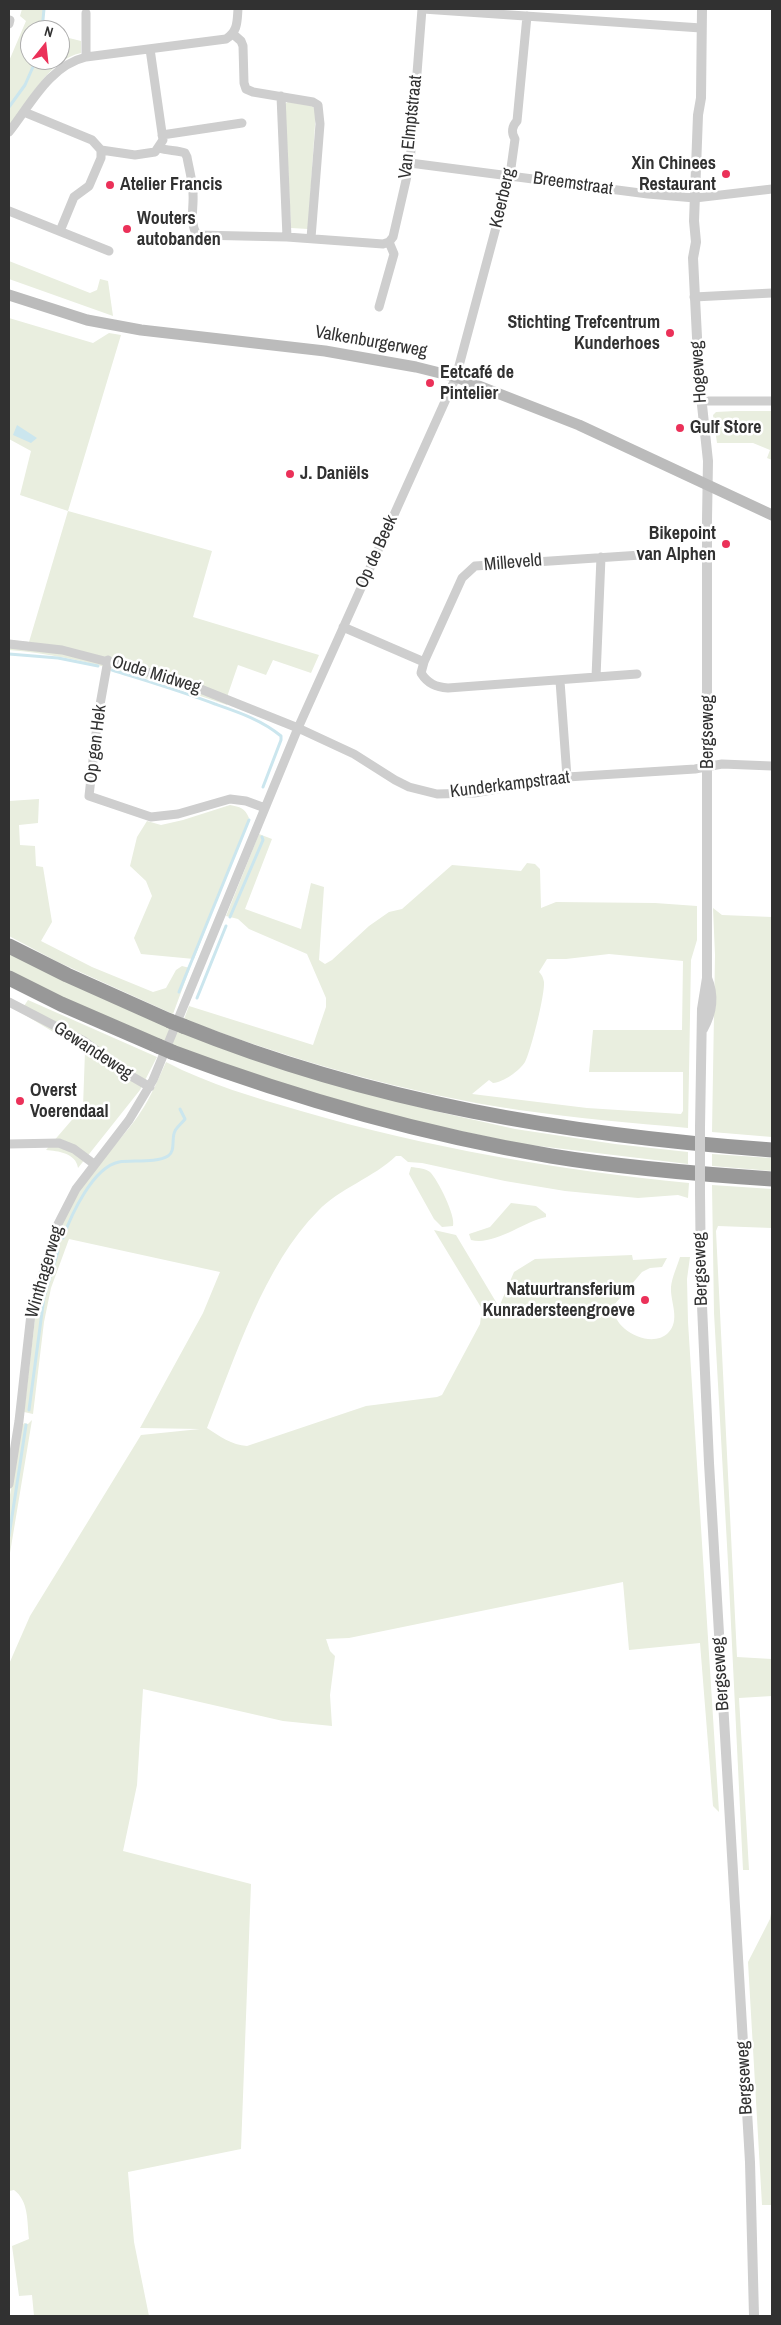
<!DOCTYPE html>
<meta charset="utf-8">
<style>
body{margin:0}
#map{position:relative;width:781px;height:2325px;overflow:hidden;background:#fff;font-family:"Archivo Narrow",sans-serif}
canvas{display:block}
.frame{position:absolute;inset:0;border:10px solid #313131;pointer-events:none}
.north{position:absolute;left:20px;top:20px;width:50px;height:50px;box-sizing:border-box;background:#fff;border:1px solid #adadad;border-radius:50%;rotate:16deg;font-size:14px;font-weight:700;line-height:20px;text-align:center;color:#313131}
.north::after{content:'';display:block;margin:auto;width:18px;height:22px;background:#eb3159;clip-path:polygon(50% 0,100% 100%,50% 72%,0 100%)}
</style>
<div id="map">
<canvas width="781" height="2325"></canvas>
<div class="frame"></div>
<div class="north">N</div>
</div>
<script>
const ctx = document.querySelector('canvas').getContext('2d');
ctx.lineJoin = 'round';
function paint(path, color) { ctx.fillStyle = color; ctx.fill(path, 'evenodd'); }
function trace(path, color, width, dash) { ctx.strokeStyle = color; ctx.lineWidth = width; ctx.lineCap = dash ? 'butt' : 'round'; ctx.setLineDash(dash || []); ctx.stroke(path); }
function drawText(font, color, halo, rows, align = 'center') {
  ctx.font = font + ' "Archivo Narrow",sans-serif'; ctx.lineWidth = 5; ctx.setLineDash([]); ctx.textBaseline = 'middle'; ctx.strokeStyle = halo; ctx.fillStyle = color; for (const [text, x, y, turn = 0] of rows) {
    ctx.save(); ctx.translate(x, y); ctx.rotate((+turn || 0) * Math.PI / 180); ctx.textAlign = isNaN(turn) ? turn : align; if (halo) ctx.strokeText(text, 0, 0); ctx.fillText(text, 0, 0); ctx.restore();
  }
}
paint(new Path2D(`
 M22,9H45L42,30H30V60H60V47L65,48L69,38L81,41V53C50,59 27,102 9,127V61L26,21L20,16Z
 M289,101L311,105L316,110L308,229L291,228L285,104Z
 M9,261L90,293L97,290L100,279L108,281L113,316L9,279Z
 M9,318L93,343L109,333L121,335L68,511L212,551L193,617L319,655L311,673L273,660L266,675L238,665L228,694L227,705C157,681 83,656 9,650V640L29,642L68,511L20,495L31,451L9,439Z
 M735,411H772V460L767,458L770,450L753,443H717L713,415L716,412Z
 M39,799L38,823L19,825L20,845L35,846L36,866L43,867L52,922L41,941L92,967L153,992L166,988L176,970L182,966L190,968L173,1014L58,962L9,936V801Z
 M230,805C240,807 245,808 249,818L194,959L141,954L134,938L152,896L146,881L130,866L137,837L147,821L161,825L183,820Z
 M259,834L272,839L245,909L301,929L311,883L324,887L319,960L325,964L332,960L369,926L389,912L402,909L452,865L521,871L527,863L535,864L540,869L541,908L556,902L655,903L697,906V940L691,960L688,1128C632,1123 575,1118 519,1110C409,1094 288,1059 184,1019L189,1006L313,1045L326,1007V998L307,954L249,929L238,919L226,916ZM609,954L683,961L682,1030H593L589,1072H683V1111L681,1114L587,1108L472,1094L489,1080L493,1083C504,1082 519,1071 525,1062C531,1051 545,994 544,982C543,977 542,975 539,972L547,959H566Z
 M713,908L722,915L772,917V1137L712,1132L715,955Z
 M9,953L322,1081L430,1110L515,1129L615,1144L688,1152V1164L522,1144L376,1113L223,1066L131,1029L9,972Z
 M28,1000L157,1057L140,1090L78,1168C76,1153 58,1151 46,1150L83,1107L85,1051L20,1012Z
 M166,1062C208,1084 256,1098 301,1111C428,1148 558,1170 689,1183L688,1198L678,1195L638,1198L565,1191L505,1181L422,1163L408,1162L401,1156H396C373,1178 340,1188 318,1211C264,1265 235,1358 207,1428C219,1436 232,1445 247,1446L366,1406L437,1397L442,1395L480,1324L482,1309L434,1230L456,1235L499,1307L514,1272L535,1259L632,1255L633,1260L667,1258L662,1267L650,1268L642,1272L614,1305C610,1329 651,1350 668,1333C681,1320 670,1302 671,1287C672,1277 677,1267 680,1257H690L687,1279L688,1322L719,1812L713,1806L700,1643L629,1650L623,1582L349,1638L326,1639L330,1651L335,1656L330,1695L332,1726L283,1721L143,1689L137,1785L123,1851L251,1884L241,2149L128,2172L134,2242L149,2316H34L32,2295L19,2296L12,2246L29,2239C27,2222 29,2201 14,2190L9,2191V1664L30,1616L141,1435L200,1429L140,1428L203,1313L220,1272L69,1239L51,1288L44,1322L33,1414L24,1412L36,1310L60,1236C57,1201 121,1143 140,1113C151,1097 158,1079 166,1062Z
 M712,1154L772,1158V1171L712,1166Z
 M411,1167C418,1168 425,1168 430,1172C438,1180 456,1216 453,1226L442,1227L434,1219L409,1174Z
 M712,1185L772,1189V1228L718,1226L716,1231L737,1657L772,1659V1696L739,1698L749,1870H743L728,1563L714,1313Z
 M511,1203L536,1206L546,1214V1217C523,1222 494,1246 471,1240L469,1234L490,1227Z
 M32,1420L9,1559V1501L21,1428L24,1423L28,1424Z
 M772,1908V2205H762L748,1962L770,1919Z`), '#e9eedf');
paint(new Path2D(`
 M17,425L37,438L31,443L13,435Z`), '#cbe6ee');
trace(new Path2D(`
 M42,30L44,9
 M9,107L25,85L36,60
 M9,654L58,658L98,666
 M112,670C147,681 181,691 215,704C238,712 262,720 281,736V740L263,787
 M230,917L263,840L262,837
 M179,992L249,820
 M197,998L226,926
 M63,1238C71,1215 93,1167 119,1162C132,1160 157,1163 168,1156C176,1151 171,1138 175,1131C177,1127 182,1123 185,1119L180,1109
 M29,1410L44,1297L58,1251
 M9,1536L26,1425`), '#cbe6ee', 3);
trace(new Path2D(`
 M423,9L701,28
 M9,24L10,20
 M233,34L241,41L243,46L244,83L246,89L253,92L313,102L318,105L320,124L311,238
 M86,57V13
 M281,96L287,237
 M24,112L92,140L101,150L135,155L155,152L163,140L150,49
 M9,132C31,104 49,66 86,57L226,39C238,31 237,22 238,9
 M162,135L242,123
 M159,148C168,151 177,150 185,153L187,157C189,169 193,182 193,194C194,208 189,222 197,235L287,237L383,244L389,242L393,237L410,163L422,9
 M410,163L648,194L695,198L772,189
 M9,211L109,251
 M60,231L74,197L89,186L101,158V150
 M694,297L772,293
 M379,307L394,254L389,242
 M701,401H772
 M343,627L424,662
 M9,644L62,650L178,680L298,728L354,754L395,780L409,787L437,794L474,793L567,777L695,769L722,764L772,766
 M108,660L98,716L89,796L151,817L178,814L230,799L246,801L265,808
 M637,674L448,688C436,687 428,684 421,673L424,662L462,578L475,566L641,555
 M596,677L601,557
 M560,681L567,777
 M9,1002L84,1041L131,1076L150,1087
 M9,1144L59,1143L74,1149L94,1164
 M9,1484L19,1421L31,1314L57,1226L76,1189L129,1120L153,1080L298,728L456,377L510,175L515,139C511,133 512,126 517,121L527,16`), '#cecece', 9);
trace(new Path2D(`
 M703,1029C712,1013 714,995 707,978
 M700,1127L702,1009L707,978V519L708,461L699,377L693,258L696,242L694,221L698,115L701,98L702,9
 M700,1193L701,1283L709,1463L750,2162L754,2316`), '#cecece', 10);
trace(new Path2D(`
 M9,295L87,320L141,330L325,351L416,367L456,377L579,425L772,515`), '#bbb', 11);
trace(new Path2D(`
 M9,946L67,975L170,1021
 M9,978L61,1004L158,1046
 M183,1026C374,1103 568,1135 772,1150
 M172,1052C295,1098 421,1134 551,1156C624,1168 698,1174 772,1179`), '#989898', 15);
trace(new Path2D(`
 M700,1193V1127`), '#cecece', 10);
trace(new Path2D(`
 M170,1021L183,1026
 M158,1046L172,1052`), '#989898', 15);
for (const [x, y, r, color] of [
 [726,174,5,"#eb3159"],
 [110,185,5,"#eb3159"],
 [127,229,5,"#eb3159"],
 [670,333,5,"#eb3159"],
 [430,383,5,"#eb3159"],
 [680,428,5,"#eb3159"],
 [290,474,5,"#eb3159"],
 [726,544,5,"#eb3159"],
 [20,1101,5,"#eb3159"],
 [645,1300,5,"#eb3159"]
]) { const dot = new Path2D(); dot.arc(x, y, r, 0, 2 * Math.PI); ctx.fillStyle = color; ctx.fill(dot); trace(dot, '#fff', 2); }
drawText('18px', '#313131', '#fff', [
 ["Van Elmptstraat",411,127,-84],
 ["Breemstraat",573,184,8],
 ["Keerberg",503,198,-77],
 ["Valkenburgerweg",371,342,10],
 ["Hogeweg",699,372,-94],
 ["Op de Beek",377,552,-66],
 ["Milleveld",513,563,-5],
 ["Oude Midweg",156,675,17],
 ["Bergseweg",708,732,-90],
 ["Op gen Hek",96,744,-83],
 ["Kunderkampstraat",510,785,-7],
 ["Gewandeweg",93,1051,33],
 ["Bergseweg",701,1269,-92],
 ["Winthagerweg",45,1272,-74],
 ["Bergseweg",721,1674,-94],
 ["Bergseweg",745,2078,-93]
]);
drawText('bold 18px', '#313131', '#fff', [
 ["Xin Chinees",716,164,"right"],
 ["Restaurant",716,185,"right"],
 ["Atelier Francis",120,185],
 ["Wouters",137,219],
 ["autobanden",137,240],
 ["Stichting Trefcentrum",660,323,"right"],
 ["Kunderhoes",660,344,"right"],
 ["Eetcafé de",440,373],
 ["Pintelier",440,394],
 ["Gulf Store",690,428],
 ["J. Daniëls",300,474],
 ["Bikepoint",716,534,"right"],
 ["van Alphen",716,555,"right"],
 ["Overst",30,1091],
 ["Voerendaal",30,1112],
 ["Natuurtransferium",635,1290,"right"],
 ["Kunradersteengroeve",635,1311,"right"]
], 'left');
</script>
